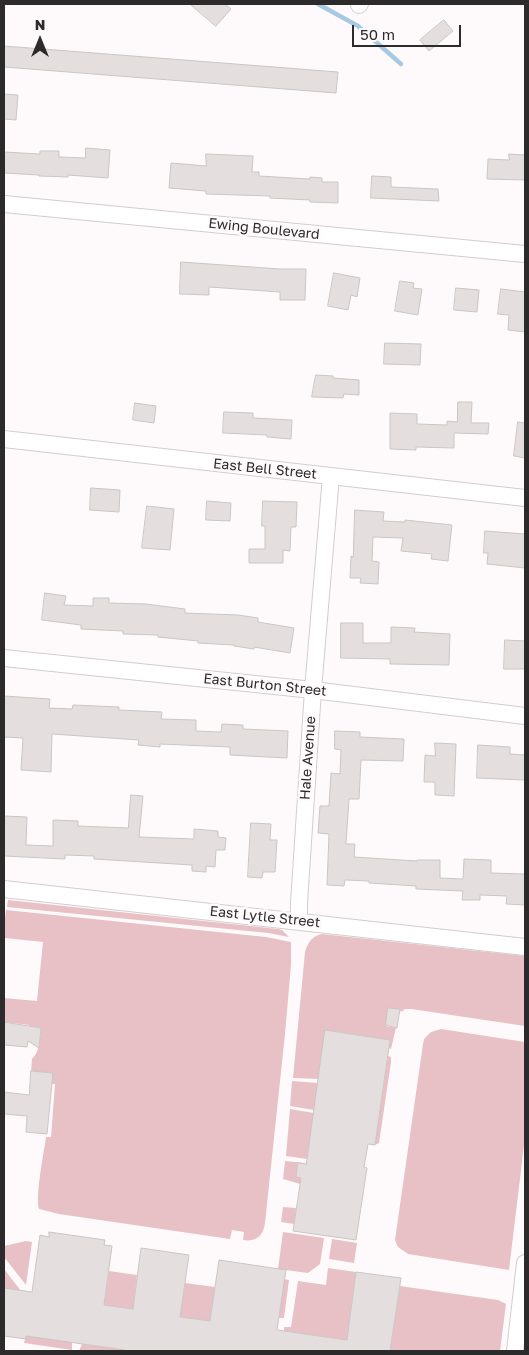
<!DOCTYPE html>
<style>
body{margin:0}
#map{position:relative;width:529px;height:1355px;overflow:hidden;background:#fefafb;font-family:"Golos Text",sans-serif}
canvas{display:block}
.frame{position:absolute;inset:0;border:5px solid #2d2a2b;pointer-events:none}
.north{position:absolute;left:15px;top:15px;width:50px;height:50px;-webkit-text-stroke:4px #fefafb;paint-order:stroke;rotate:0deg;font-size:14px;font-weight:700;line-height:20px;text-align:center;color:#2d2a2b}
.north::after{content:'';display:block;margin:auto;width:18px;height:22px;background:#2d2a2b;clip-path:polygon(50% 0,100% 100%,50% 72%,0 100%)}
.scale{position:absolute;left:352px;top:25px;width:109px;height:22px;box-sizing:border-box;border:2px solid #2d2a2b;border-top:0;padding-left:6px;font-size:15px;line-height:18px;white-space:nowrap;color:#2d2a2b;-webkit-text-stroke:4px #fefafb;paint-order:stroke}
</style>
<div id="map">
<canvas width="529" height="1355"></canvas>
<div class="frame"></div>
<div class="north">N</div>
<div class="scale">50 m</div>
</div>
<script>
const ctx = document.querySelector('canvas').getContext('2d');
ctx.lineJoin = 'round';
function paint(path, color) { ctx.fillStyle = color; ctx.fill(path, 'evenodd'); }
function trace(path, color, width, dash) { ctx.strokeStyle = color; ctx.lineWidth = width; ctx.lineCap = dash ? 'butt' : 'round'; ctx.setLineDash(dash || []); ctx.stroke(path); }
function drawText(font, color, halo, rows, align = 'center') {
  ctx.font = font + ' "Golos Text",sans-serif'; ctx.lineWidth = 5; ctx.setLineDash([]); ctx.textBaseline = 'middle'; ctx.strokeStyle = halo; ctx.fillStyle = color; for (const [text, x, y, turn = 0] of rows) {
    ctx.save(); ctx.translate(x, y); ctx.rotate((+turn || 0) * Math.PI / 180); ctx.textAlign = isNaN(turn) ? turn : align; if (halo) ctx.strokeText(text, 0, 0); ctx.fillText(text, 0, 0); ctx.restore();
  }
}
paint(new Path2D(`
 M8,900L278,929L282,930L289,937L268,933L7,907Z
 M6,910L266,937L291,942V965L285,1034L265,1223C263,1236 257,1242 243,1240L244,1232L232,1230L230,1239L59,1214L39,1209C35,1198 44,1151 46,1137H51L55,1084H52V1073L31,1071L32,1059C40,1052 40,1039 41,1028L29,1026V1025L4,1022V998L37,1001L43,942L5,938L4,926Z
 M322,934L525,956V1026L411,1009H405L401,1012L400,1010L388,1008L386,1026L396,1028L391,1049L389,1048L390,1040L326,1030L319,1079L293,1078L305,952C308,942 312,936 322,934Z
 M441,1029L525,1042V1137L509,1270L408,1254L398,1247L395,1240L423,1044L424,1039L431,1032Z
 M388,1056L391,1057V1062L379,1143L375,1145Z
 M292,1081L318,1083L314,1110L290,1106Z
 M290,1109L314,1113L307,1159L286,1156Z
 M285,1161L306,1163L298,1164L296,1177L301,1178L300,1184L283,1179Z
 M283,1207L296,1208L294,1224L281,1222Z
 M283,1232L324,1238L320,1264L308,1273L278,1269Z
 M332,1239L357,1243L354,1263L329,1259Z
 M26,1241L32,1242L26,1285L4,1257V1246Z
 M328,1268L356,1272L347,1340L284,1331V1327H291L298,1281L326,1285Z
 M4,1269L21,1291L4,1288Z
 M109,1271L137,1275L133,1309L104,1305Z
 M284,1279L289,1280L284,1318H279Z
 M185,1283L215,1287L210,1321L180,1317Z
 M400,1286L498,1300L506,1304L500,1351H390Z
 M26,1335L72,1342V1350L24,1343Z
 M82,1344L125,1350L79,1351Z`), '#e7c1c5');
trace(new Path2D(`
 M318,4L358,26L401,64`), '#a8c9e4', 4.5);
const building = new Path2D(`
 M190,4H225L231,9L216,26Z
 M444,20L453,31L429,51L420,40Z
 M4,46L338,72L336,93L4,67Z
 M4,94L18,95L16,120L4,119Z
 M86,148L110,150L108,178L68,175V177L39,176V175L4,173V152L40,154V151H59V157L85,158Z
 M206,154L253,156L252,172H259V176L310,179V177L322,178V182H338V203L310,202V200L270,198V196L206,194V191L169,188L171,163L206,166Z
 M509,154L525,155V180L487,179L488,159L509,160Z
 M372,176L391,177V187L438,189L439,201L371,198Z
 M181,262L280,269H306L305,300H280V292L209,287V295L180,294Z
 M334,273L360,278L357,297L351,295L348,310L328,306Z
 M400,281L414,283L413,288L422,289L418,315L395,311Z
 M456,288L479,290L477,312L454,310Z
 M501,289L525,292V332L508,330L509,315L498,314Z
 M385,343L421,344L420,365L384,364Z
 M316,375L333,376V378L359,380V395L344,394L343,398L312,397Z
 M458,402H472L471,423H489L488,434L454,433V448L416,447V450L390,449V413L417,414V424L447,425V421L457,422Z
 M135,403L156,406L154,423L133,420Z
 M224,412L253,413V418L292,420L291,439L267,437V435L223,433Z
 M518,422L525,423V458L514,456Z
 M91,488L120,490L119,512L90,510Z
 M207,501L231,503L230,521L206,520Z
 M263,501L297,502L296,527H291L290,551L283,550V563H249V549H265V526H262Z
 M147,506L174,509L170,550L142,548Z
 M355,510L384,512L383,521L405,522V520L452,525L448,561L431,559L432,554L401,551L403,538L373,537L372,561L379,562L378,584L360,583L361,578H350L351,556L353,557Z
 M485,531L525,534V568L487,564L488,553H484Z
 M45,593L66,596L64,605L93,606V598H109V603L146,604L185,609V613L238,615L258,618V622L294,628L290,653L254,647V649L234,646V645L198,643V641L158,637V635L123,634V631L81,629V625L42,620Z
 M341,623H363V643H391V627L415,628L414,632L450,634L449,665L390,664V659L341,658Z
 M505,640L525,641V669H504Z
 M4,696L50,699L49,708L72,709L73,705L119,707V710L162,712L161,719L196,720V731L221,732L222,724L243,725V729L288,731L287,758L230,755V747L160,744V747L138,745L139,740L52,734L51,772L21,770L23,738L4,737Z
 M335,731L360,732V737L404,739L403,761L361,760L359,799H349L346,844H355L354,857L417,861V860H440V878L463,879L464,859L491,860V873L525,874V905L506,904L507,896L480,895V900H462L463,891L416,889V886L369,883V881L345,880L344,886L327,885L329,834L318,833L320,806H329L331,773L340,774L341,750L335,749Z
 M435,743L456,744L454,796L435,795V782H424L425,755L435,756Z
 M478,745L510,747V754L525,755V780L477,778Z
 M131,795L143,796L139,837L194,839V829L218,831V837L226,838L225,850H216L215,867L206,866V872L192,871V865L94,859V856L65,855V859L4,856V816L27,817L26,845L53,846V820L78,821V826L128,828Z
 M251,823L271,824L270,840H277L275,872H263L262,878L248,877Z
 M388,1008L400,1009L397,1028L386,1025Z
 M4,1022L41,1028L39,1048L28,1041L27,1047L4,1045Z
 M325,1030L390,1040L375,1145L368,1144L364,1167L367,1168L356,1240L293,1231L301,1178L296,1177L298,1163L306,1164Z
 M31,1071L53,1073L47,1134L26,1132L27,1116L4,1114V1092L29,1095Z
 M49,1232L105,1240L104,1245L112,1246L104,1305L133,1309L141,1248L189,1255L180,1317L210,1321L219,1260L286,1270L277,1330L347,1340L356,1272L401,1278L390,1351H125V1350L26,1336V1339L4,1336V1288L32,1292L40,1235L49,1237Z`);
paint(building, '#e4dede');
trace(building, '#cbc5c5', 1);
const minor = new Path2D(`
 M359,5L360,4
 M4,204L525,254
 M4,439L525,498
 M4,658L313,690L525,716
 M4,889L525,947
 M299,921V903L313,690L331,476
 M515,1351L525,1263`);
trace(minor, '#d3cdcd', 18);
trace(minor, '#fff', 16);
drawText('14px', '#2d2a2b', '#fefafb', [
 ["Ewing Boulevard",264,229,6],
 ["East Bell Street",265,469,6],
 ["East Burton Street",265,685,6],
 ["Hale Avenue",308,758,-86],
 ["East Lytle Street",265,917,6]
]);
</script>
